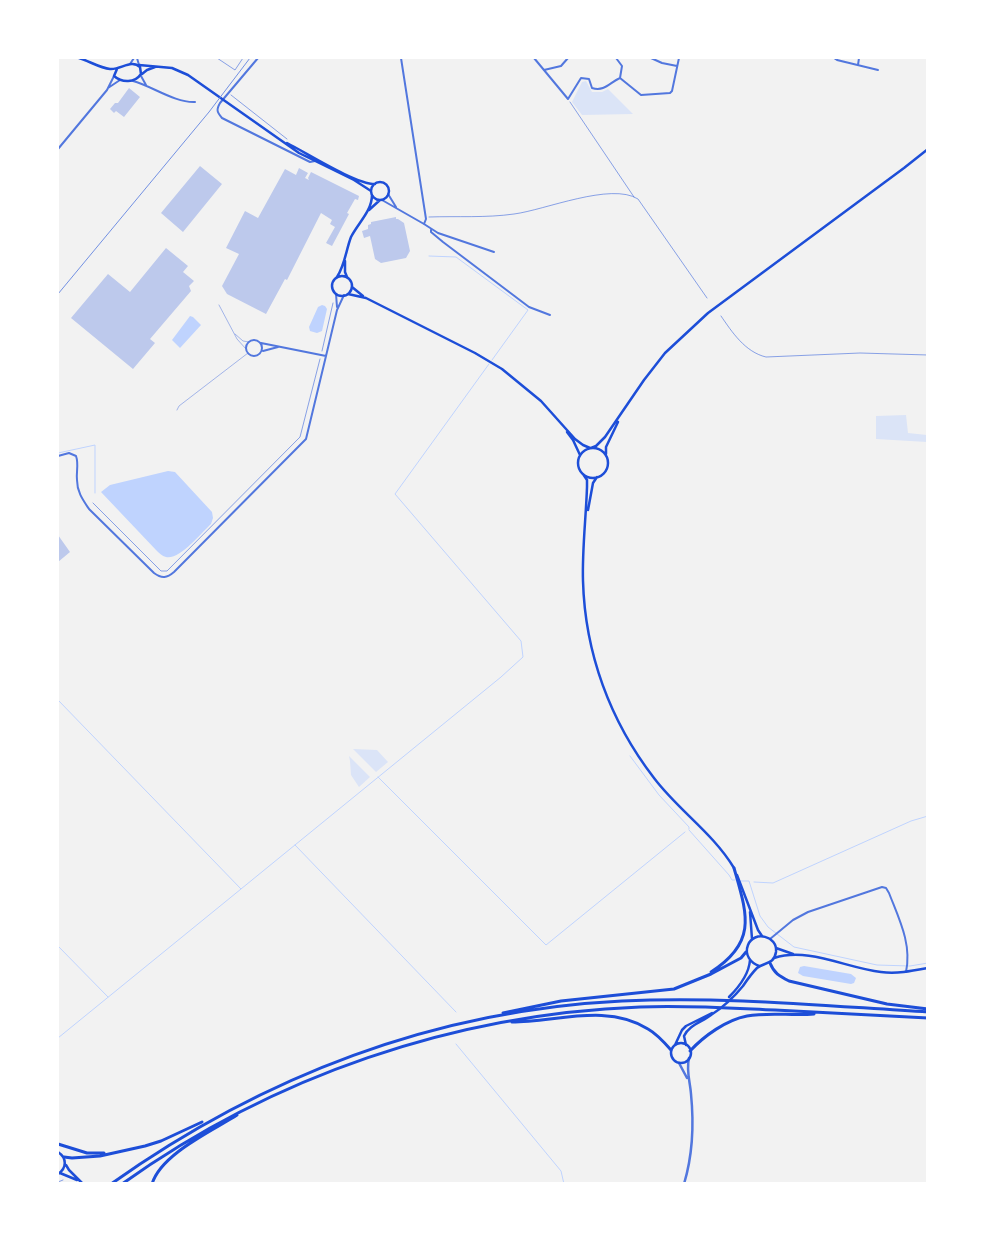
<!DOCTYPE html>
<style>
body{margin:0}
#map{position:relative;width:985px;height:1241px;overflow:hidden;background:#f2f2f2;font-family:"IBM Plex Sans",sans-serif}
canvas{display:block}
.frame{position:absolute;inset:0;border:59px solid #fff;pointer-events:none}
</style>
<div id="map">
<canvas width="985" height="1241"></canvas>
<div class="frame"></div>
</div>
<script>
const ctx = document.querySelector('canvas').getContext('2d');
ctx.lineJoin = 'round';
function paint(path, color) { ctx.fillStyle = color; ctx.fill(path, 'evenodd'); }
function trace(path, color, width, dash) { ctx.strokeStyle = color; ctx.lineWidth = width; ctx.lineCap = dash ? 'butt' : 'round'; ctx.setLineDash(dash || []); ctx.stroke(path); }
paint(new Path2D(`
 M586,81L592,92H602L608,89L633,114L582,115L572,102L582,82Z
 M906,415L908,433L927,435V442L876,439V416Z
 M353,749L377,750L388,762L376,772Z
 M349,756L370,777L359,787L351,775L350,761Z`), '#dbe4f7');
paint(new Path2D(`
 M322,305L325,306L327,309L322,331L317,333L310,331L309,327L318,307Z
 M190,316L193,317L201,325L180,348L172,340Z
 M168,471L175,472L212,512L213,518L211,524C201,533 180,560 166,557C162,556 159,553 156,550L101,492L110,485Z
 M804,966L851,974L856,978L854,983L851,984L803,976L798,973L800,967Z`), '#bfd3fe');
trace(new Path2D(`
 M429,256L456,257L528,310L492,360
 M58,453L95,445V493
 M58,700L241,889L58,1038
 M630,756L659,795L689,827V829
 M378,777L546,945L685,832
 M689,830L729,875L732,880H735
 M295,845L456,1012
 M741,881H749L760,916L768,927L794,947L877,965L910,966L928,963
 M754,882L773,883L911,821L928,816
 M241,889L501,677L523,657L521,641L395,494L489,364
 M58,946L108,997
 M456,1044L561,1171L564,1184`), '#bfd3fe', 1);
paint(new Path2D(`
 M129,88L140,97L124,117L116,111L114,113L110,109L115,103H118Z
 M200,166L222,184L183,232L161,213Z
 M299,168L308,173L305,178L309,180L308,178L311,172L359,196L358,200L355,199L347,213L349,214L332,246L326,243L335,227L330,224L332,220L321,213L287,280L285,279L266,314L227,294L222,286L239,254L226,248L245,211L258,218L285,169L296,175Z
 M396,217V219H398L404,223L410,251L406,258L381,263L375,259L370,236L364,238L362,231L368,229V225L371,224V222Z
 M166,248L188,266L183,272L194,281L189,286L191,291L150,339L155,343L133,369L71,318L108,274L130,292Z
 M58,535L70,552L58,562Z`), '#bdc9ec');
trace(new Path2D(`
 M217,58L235,70L243,58
 M231,95L287,139
 M570,102L634,197
 M429,217C457,216 486,218 514,214C545,210 611,182 638,199L707,298
 M721,316C732,332 745,352 766,357L860,353L928,355
 M322,351L333,303
 M93,503L161,571H167L300,437L320,359
 M58,1182L63,1180`), '#1d4ed8', 0.5);
trace(new Path2D(`
 M219,305L237,339L246,349
 M235,334L243,341L249,342
 M177,410L179,406L248,353`), '#5277de', 0.5);
trace(new Path2D(`
 M137,58L139,65
 M258,58L220,103C216,110 217,112 222,118L310,162L315,161
 M401,58L426,219L424,224
 M534,58L568,99L581,78L589,79L592,88C605,92 610,82 620,78L641,95L670,93L672,91L679,58
 M616,58L622,66L620,78
 M651,58L662,63L677,66
 M834,58L837,60L878,70
 M130,64L134,58
 M858,65L859,58
 M544,70L561,66L568,58
 M141,76L146,85
 M133,81C152,86 175,103 195,102
 M108,88L120,80
 M58,149L107,90L114,76
 M388,194L396,207
 M382,200L424,224L438,233L494,252
 M431,230V232L443,242L529,307L550,315
 M336,294L337,307
 M246 348a8 8 0 1 1 16 0a8 8 0 1 1-16 0Z
 M261,343L326,356L337,310L344,295
 M263,351L278,347
 M58,456L69,453L76,456C79,464 76,472 77,480C77,492 83,500 89,509L154,573C162,579 167,578 174,572L306,439L326,356
 M770,939L793,920L808,912L882,887L886,888L889,893C899,919 912,944 906,972`), '#5277de', 2);
trace(new Path2D(`
 M679,1063L687,1078
 M684,1184C693,1154 694,1124 691,1094C690,1081 686,1071 689,1058`), '#5277de', 2.5);
trace(new Path2D(`
 M79,58C89,61 100,68 110,69C121,70 131,59 140,67L141,74C135,83 122,83 114,76L117,69
 M139,65L172,68L188,75L299,153L354,180L371,191
 M142,74L147,70L155,67
 M287,143C307,153 355,184 375,184
 M371 191a9 9 0 1 1 18 0a9 9 0 1 1-18 0Z
 M369,210L380,200
 M345,261V272L347,277
 M332 286a10 10 0 1 1 20 0a10 10 0 1 1-20 0Z
 M337,277C345,265 346,250 351,237C358,223 372,211 372,195
 M352,287L363,296
 M348,294L366,298L475,353L502,369L541,401L575,439L583,445L590,448
 M567,432L573,440L580,455
 M591,448L596,446L605,437L644,380L665,353L708,313L904,168L928,149
 M578 463a15 15 0 1 1 30 0a15 15 0 1 1-30 0Z
 M606,454V447L618,422
 M583,474L587,480V487C586,518 582,550 583,581C585,653 610,721 654,778C678,810 713,833 734,868
 M588,510L593,483L597,477
 M737,875L758,930L762,936
 M750,912L752,939
 M776,948L793,954
 M774,958C809,947 846,968 881,972C897,974 912,971 928,968
 M729,997C739,987 749,975 750,960
 M671 1053a10 10 0 1 1 20 0a10 10 0 1 1-20 0Z
 M675,1045L682,1030L686,1026L712,1013
 M686,1045L684,1036C689,1025 702,1022 711,1015C722,1008 734,997 743,986C747,980 751,974 757,968C764,962 774,965 776,952C778,936 754,930 748,945C744,955 751,963 759,966
 M58,1152C67,1158 67,1168 58,1174
 M66,1165L69,1170L83,1184
 M60,1173L77,1180`), '#1d4ed8', 2.5);
trace(new Path2D(`
 M770,963C774,973 779,976 789,981L887,1004L928,1009
 M711,972C758,942 747,914 734,868
 M503,1013L561,1001L674,989L711,974L741,958L746,952
 M512,1022C556,1022 607,1003 648,1029C657,1034 664,1042 671,1050
 M690,1051C704,1036 726,1020 747,1016C769,1012 792,1016 814,1014
 M58,1144L87,1153H104
 M64,1157L72,1158L100,1156L145,1146L161,1141L202,1122
 M111,1184C263,1076 435,1010 622,1001C724,996 826,1006 928,1012
 M122,1184C273,1076 454,1014 640,1007C685,1005 730,1008 775,1010C826,1013 877,1015 928,1018
 M152,1184C161,1154 212,1131 237,1115`), '#1d4ed8', 3);
trace(new Path2D(`
 M58,294L209,112L250,58`), '#7290e2', 1);
</script>
